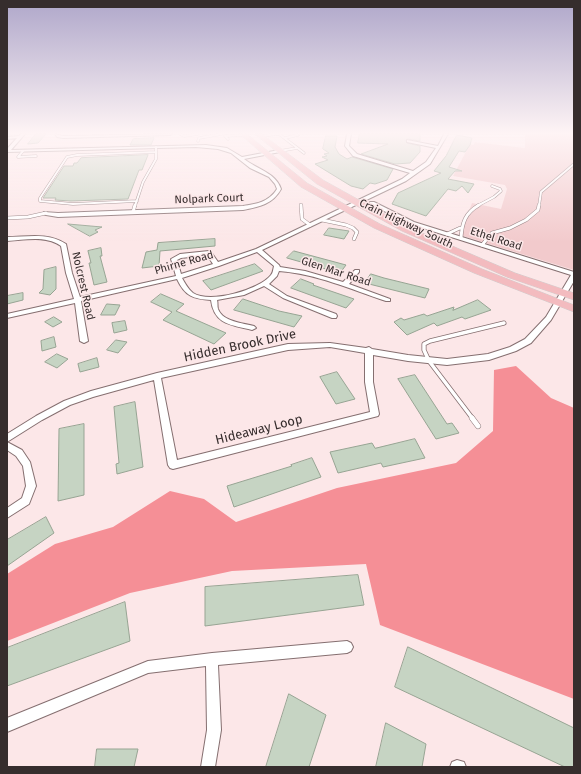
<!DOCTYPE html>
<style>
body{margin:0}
#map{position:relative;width:581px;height:774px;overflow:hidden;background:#fce7e8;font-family:"Fira Sans",sans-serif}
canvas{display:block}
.frame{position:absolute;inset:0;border:8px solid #362d2d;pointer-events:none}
</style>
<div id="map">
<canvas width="581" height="774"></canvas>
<div class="frame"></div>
</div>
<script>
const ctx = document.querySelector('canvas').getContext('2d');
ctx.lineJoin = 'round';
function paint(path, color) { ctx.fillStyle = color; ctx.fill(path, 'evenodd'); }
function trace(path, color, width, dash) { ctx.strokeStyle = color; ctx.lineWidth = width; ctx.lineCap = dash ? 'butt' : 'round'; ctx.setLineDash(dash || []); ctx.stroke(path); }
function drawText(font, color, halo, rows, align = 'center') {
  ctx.font = font + ' "Fira Sans",sans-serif'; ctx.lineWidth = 3; ctx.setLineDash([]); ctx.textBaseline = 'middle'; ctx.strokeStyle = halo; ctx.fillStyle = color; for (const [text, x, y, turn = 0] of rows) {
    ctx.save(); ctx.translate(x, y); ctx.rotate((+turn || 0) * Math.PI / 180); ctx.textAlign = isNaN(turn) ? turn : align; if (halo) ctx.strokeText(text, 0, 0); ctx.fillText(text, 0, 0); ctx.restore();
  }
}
paint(new Path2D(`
 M525,134H574V270L460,235L472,203L501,209L507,189L505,185L453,176L470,144L473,145L475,142L525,148Z`), '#f2cacc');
paint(new Path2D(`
 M516,366L551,398L574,408V699L380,625L366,564L232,571L130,593L7,641V574L55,544L113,527L170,491L204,499L236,522L337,488L456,463L493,431L494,370Z`), '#f58f96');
const building = new Path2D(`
 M36,134H46L38,143L28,144Z
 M360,134H420V141L407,139L406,140L407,143L420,146V152L410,163L395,164L361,154L388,144L358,143Z
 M457,135L472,138L470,145L465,152L459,151L449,167L462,171H455L448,179L474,184L468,193L462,186L456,191L448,189L426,216L392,204L398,193L441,173L434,171L446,156Z
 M326,136H337L335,147L339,154L347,159L352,157L393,169L387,180L375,184L370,183L363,189L351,186L315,164L328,160L322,157L327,156L324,154L329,153L323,149Z
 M154,138L151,145H130L133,139Z
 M148,155L142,170H139L128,199L71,201L55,200L56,198H43L64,166H73L74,163H77L81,158Z
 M68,224L102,227L95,230L98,232L90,236Z
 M329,228L349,231L344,239L324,235Z
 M215,239V246L160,251L159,266L142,268L146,252L157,250L158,243Z
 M101,248L102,256H100L107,282L94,285L89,263H91L88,251Z
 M294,251L346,265L340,273L287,258Z
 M255,264L263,271L211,290L203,281Z
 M56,267V289L50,295L39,293L43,289L44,270Z
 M371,274L384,278L429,289L425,298L365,283Z
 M301,279L314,284L313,285L354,299L346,308L291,288Z
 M23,293V300L7,304V296Z
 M161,294L184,304L176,311L226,333L214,344L163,320L172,312L151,302Z
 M243,299L279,311L302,316L294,327L234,310Z
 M478,300L491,310L465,319L462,317L437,326L434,323L407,335L394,322L401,318L404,320L424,314L427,316L454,307L453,310Z
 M107,304L120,305L115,315H101Z
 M54,317L62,322L53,327L45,322Z
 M125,321L127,330L114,333L112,323Z
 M54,337L56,347L42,351L41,341Z
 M116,340L127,342L118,353L107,350Z
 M57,354L68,359L57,368L45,362Z
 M97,358L99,367L80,372L78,364Z
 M337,372L355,399L336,404L320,377Z
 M415,375L447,424L452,423L459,433L436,439L398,379Z
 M135,402L143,467L117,474L116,464L119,463L114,407Z
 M84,424V495L58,501L59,429Z
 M415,439L425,458L383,467L381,463L338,473L330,452L372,443L375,448Z
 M312,458L321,477L234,507L227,486L292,466L291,465Z
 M46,517L54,533L7,566V540Z
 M358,575L364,605L205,626V587Z
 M125,602L130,641L7,686V648Z
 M408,647L574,728V767H565L395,687Z
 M289,694L326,715L309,767H266Z
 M386,723L426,744L422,767H376Z
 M97,749H138L134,767H95Z`);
paint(building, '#c6d4c3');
trace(building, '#97a493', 1);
const serviceFar3 = new Path2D(`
 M180,134L184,136L198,134
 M279,134L304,153
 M261,136L278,134
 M285,138L298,135L295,134
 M228,139L225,136L245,135
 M198,141L199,138L222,134
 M23,151L18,157L36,156
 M280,151L297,148
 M137,201L73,204L40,201V198L67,157L77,155L156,152
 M135,206L143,182L156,159V147
 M477,206L494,197L501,191L500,189L492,186
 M539,206L541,192L574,164`);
const serviceFar2 = new Path2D(`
 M301,205L302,219L310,225
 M133,212L135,205
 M7,218L28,217L46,213
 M322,220L346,225L353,228L357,232L354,239
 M447,234L460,228
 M461,238C462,223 465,213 479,205
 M482,245L492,233L510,228L526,220L538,210L539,205`);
const serviceFar1 = new Path2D(`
 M473,419L429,361L424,350V344L430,341L504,323`);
const service = new Path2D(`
 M472,418L478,426`);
const minor = new Path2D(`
 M21,134H25L11,150L206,145L227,148L242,157L279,150H280V152L244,159C257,169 276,173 281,189C273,204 259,207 243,210L58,217L46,215L44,214V212L58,213L243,206C256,204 269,202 277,189L275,184L269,177L250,168L231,153L218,149L196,147L7,152V149L17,138L7,139V137L19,136Z
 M55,134L63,136L172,134L170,135L63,138L57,137Z
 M347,134H351L349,146L357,154L413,171L426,162L436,148L407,142V140L438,146L444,134H448L430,164L406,181L262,250L279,265L280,267L305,271L343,282L355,270H359V272L349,284L390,299V301H386C350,289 317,274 279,271L277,276L269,284L287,296L336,314L337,316L336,318H332L283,298L264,286L244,295L217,300C218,303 217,306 218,309C223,322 243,323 254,326L256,328L252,330C232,325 214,325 211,300C193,299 185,296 177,279L81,301L88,341L84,343L80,341L75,303L7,318V314L74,299L66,273L61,246C45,235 25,240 7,241V237C27,237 48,232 66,244L72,273L80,297L176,276L171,259L180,254L209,251L211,252L218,262L256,249L402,179L410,173L353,156L345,146ZM257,252L274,266C273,270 273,273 271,275C259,290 210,304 193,293C188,289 185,283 182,278L219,266ZM207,255L213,264L181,274L177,260L181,258Z
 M370,202H374L414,222L574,272V281L551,320L531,343L516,351L489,360L447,365L408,361L373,355V382L379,414L378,416L173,469L170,468L168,465L154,380L93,397L70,405L42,420L7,442L22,450L30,462L36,486L29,504L7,518V508L22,498L26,486L23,466L16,456L7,450V434L36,416L64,401L91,391L157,373L288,344L330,343L366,348L369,347L372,349L408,355L447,359L488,354L510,347L525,339L546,317L571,275L410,224L370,204ZM330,347L365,353V382L370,412L177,460L161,378L288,350Z
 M347,641L351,643L353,647L351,651L347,653L218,665L221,730L215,767H201L207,730L206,666L148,673L7,732V718L148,661L212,653Z
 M457,760L464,762L466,767H450L452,762Z`);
const primary = new Path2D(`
 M240,134H247L307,183L380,224L482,269L574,305V312L474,273L374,228L301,187Z
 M255,134H262L323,180L408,227L515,273L574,293V300L507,277L402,231L317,184Z`);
trace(serviceFar3, '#856f70', 3);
trace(serviceFar2, '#856f70', 4);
trace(serviceFar1, '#856f70', 5);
trace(service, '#856f70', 6);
trace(minor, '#856f70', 2);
trace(primary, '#cfcdcd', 1);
trace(serviceFar3, '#fff', 2);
trace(serviceFar2, '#fff', 3);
trace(serviceFar1, '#fff', 3.5);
trace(service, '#fff', 5);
paint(minor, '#fff');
paint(primary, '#f3bbbf');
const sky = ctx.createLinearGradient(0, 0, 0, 242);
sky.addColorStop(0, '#afa7ca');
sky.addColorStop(0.55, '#fef4f5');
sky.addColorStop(1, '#fef4f500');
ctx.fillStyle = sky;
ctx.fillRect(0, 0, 581, 242);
drawText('11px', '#362d2d', '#fce7e8', [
 ["Nolpark Court",209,199,-2],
 ["Crain Highway South",406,224,25],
 ["Ethel Road",496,239,18],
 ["Phirne Road",184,263,-16],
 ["Glen Mar Road",336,272,18],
 ["Nolcrest Road",83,286,77]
]);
drawText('13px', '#362d2d', '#fce7e8', [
 ["Hidden Brook Drive",240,346,-12],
 ["Hideaway Loop",259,430,-14]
]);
</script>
